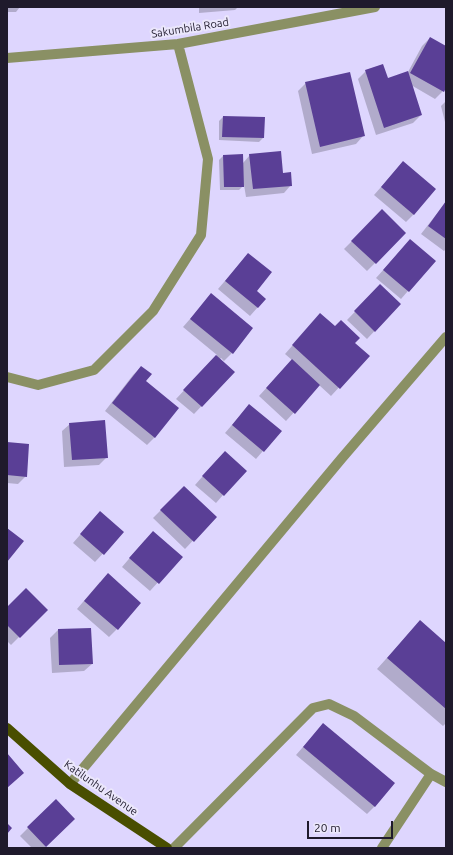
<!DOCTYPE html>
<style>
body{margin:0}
#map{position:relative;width:453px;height:855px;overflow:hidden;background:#ded6fe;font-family:Ubuntu,sans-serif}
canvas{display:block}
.frame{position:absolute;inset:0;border:8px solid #1f1a2c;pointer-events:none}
.scale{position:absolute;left:307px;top:821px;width:86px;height:18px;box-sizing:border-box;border:2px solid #1f1a2c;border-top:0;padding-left:5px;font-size:12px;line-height:14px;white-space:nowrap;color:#1f1a2c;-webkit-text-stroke:3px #ebe7fb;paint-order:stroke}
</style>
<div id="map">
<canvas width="453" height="855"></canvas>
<div class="frame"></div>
<div class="scale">20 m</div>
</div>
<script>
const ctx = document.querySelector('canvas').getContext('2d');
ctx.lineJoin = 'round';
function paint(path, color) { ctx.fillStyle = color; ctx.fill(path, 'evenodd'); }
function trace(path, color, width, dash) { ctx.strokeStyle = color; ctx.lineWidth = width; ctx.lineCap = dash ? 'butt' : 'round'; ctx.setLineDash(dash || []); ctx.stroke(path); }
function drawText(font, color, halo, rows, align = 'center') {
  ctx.font = font + ' Ubuntu,sans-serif'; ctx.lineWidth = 4; ctx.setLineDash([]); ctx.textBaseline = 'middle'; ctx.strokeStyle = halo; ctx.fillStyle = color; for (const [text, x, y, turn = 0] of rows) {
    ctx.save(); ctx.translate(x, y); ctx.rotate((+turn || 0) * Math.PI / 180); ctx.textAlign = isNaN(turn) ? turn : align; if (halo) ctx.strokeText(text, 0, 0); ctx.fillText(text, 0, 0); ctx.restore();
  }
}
paint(new Path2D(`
 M7,7H20L16,12H7Z
 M34,7H63L35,8Z
 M199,7H238L235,10L199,13Z
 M430,38L446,47V86L443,91L435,99L411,85L421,115L413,123L376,135L358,79L366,71L387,79L408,72L422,46Z
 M306,83L363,136L356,144L312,154L298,91Z
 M446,101V121L445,122L441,106Z
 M223,117L263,118V138L259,142L219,140V121Z
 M242,155L243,163L250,155L282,174L291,185L284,193L246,197L244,185L239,190H220L219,160L223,156Z
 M403,162L414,214L406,222L374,195Z
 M446,202V249L444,251L421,234Z
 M382,211L405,233L367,271L344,249Z
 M403,248L434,261L401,299L376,278Z
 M248,254L255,291L265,299L250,316L218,289Z
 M373,293L400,304L367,339L347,320Z
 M211,295L232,353L224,361L221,358L220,359L234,372L194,414L176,399L217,355L183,327Z
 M313,322L335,327L368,356L331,396L319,385L286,421L259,396L292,360L285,354Z
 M141,367L155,437L147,445L105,411L133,375Z
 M249,405L280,431L256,459L225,433Z
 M70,424L107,457L99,465L64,467L62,431Z
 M7,443L26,476L18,484L7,483Z
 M217,460L223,495L216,503L195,485Z
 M184,487L215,517L185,549L153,518Z
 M100,512L123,532L95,562L73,543Z
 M145,540L181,557L150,591L122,567Z
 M100,582L117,629L109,637L77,609Z
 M7,608L46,610L11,645L7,641Z
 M420,621L446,644V723L443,726L377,669Z
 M90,629L92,664L84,671L52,673L50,638L58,630Z
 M316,732L375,806L367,814L296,755Z
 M56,800L73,819L44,848H32L20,836Z`), '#0003');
paint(new Path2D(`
 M430,37L446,46V88L444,92L410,73Z
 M383,64L388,78L408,71L422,115L384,128L365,70Z
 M350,72L365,136L320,147L305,82Z
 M223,116L265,117L264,138L222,137Z
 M281,151L283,173L291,172L292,186L253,189L249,154Z
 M243,154L244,187H224L223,155Z
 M403,161L436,189L414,215L381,187Z
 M446,201V239L428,226Z
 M382,209L406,233L376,264L351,241Z
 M410,239L436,261L409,292L383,270Z
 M248,253L272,272L257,291L266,299L258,308L225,281Z
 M380,284L401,304L375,332L354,311Z
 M211,293L253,328L233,354L190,319Z
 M320,313L335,326L341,320L360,338L355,343L370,356L340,389L292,345Z
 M216,355L235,372L202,407L183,390Z
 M292,359L320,385L295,414L266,388Z
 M141,366L152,374L146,381L179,408L155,438L112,403Z
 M249,404L282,431L264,452L232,425Z
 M105,420L108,458L72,460L69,423Z
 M7,442L29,444L27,477L7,475Z
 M225,451L247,471L224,496L202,476Z
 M184,486L217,517L194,542L160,510Z
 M100,511L124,532L104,555L80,534Z
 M7,528L24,541L7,562Z
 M153,531L183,557L159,584L129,558Z
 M108,573L141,603L118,630L84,601Z
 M26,588L48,610L20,638L7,625V607Z
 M420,620L446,643V709L387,658Z
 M91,628L93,664L59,665L58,629Z
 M323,723L395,783L375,807L303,747Z
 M7,753L24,773L7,788Z
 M56,799L75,819L46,847L27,827Z
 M7,823L12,828L7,834Z`), '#5a3f96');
trace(new Path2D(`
 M7,58L178,44L375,7
 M7,377L38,385L94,370L153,311L201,235L208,159L178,44
 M70,784L342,458L446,337
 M174,848L313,708L329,704L354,716L431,774L446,782
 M382,848L431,774`), '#8a9064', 10);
trace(new Path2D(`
 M7,728L70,784L167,848`), '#494e00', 10);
drawText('11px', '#1f1a2c', '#ebe7fb', [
 ["Sakumbila Road",190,28,-9],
 ["Katilunhu Avenue",101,788,35]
]);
</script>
